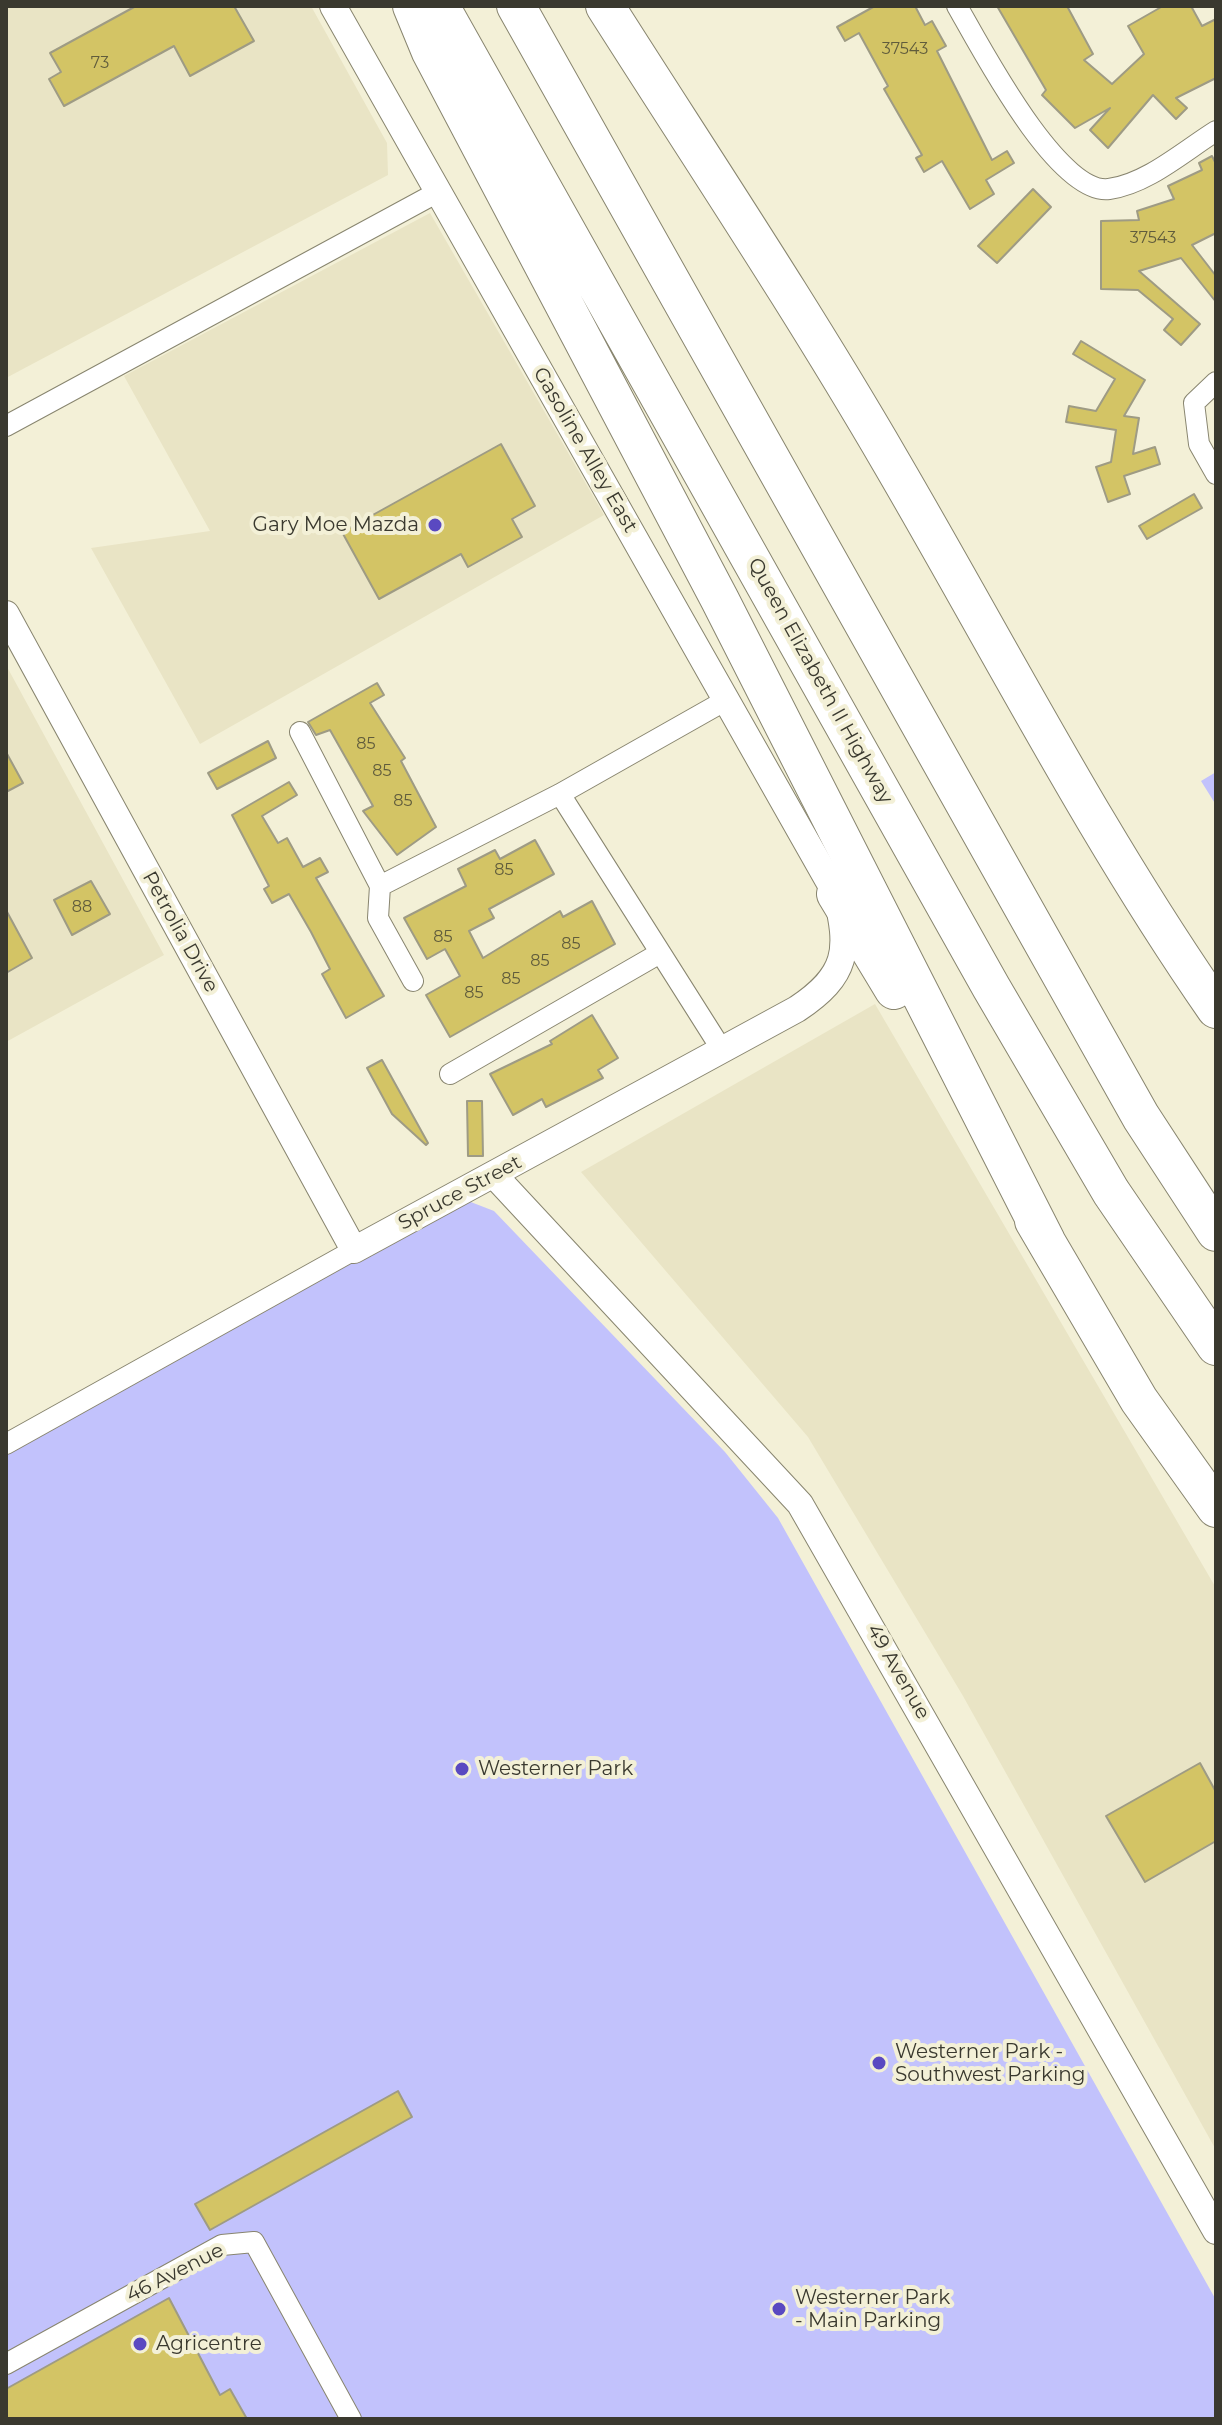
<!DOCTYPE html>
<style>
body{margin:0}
#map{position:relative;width:1222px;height:2425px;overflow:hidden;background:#f3f0d7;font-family:Montserrat,sans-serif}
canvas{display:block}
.frame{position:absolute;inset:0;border:8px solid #3a392f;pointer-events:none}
</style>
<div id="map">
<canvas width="1222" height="2425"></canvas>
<div class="frame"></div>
</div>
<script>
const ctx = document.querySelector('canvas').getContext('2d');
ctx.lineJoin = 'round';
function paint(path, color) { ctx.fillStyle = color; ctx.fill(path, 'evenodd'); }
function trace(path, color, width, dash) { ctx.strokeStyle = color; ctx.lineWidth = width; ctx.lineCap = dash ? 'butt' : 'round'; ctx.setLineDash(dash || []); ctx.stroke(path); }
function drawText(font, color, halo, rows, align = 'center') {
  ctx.font = font + ' Montserrat,sans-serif'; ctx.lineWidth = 8; ctx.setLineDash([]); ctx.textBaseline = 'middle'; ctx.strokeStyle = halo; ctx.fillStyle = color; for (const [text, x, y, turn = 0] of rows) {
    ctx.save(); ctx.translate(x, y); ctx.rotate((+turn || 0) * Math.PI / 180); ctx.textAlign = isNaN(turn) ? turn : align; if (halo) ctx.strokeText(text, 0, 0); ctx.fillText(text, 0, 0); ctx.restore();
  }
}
paint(new Path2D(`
 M6,6H311L387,143L388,175L6,378Z
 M430,213L604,515L200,744L91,548L210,531L124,376Z
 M6,665L164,955L6,1042Z
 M875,1004L1216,1588V2150L963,1696L808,1437L581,1172Z`), '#e9e4c5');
paint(new Path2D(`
 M1216,772V805L1201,781Z
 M463,1199L494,1211L725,1452L778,1518L1216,2300V2419H6V1455Z`), '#c2c2fc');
const building = new Path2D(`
 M136,6H234L254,41L190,76L174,46L64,106L49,79L61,72L50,53Z
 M875,6H915L925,25L932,21L946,46L937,51L992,160L1007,151L1014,163L986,180L994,194L970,209L942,161L924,172L916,158L922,155L884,89L888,86L859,33L845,41L837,27Z
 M997,6H1067L1093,54L1084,60L1112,84L1144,54L1128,26L1163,6H1191L1202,26L1216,19V78L1176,98L1187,108L1176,119L1153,95L1108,148L1090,130L1110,108L1075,128L1042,95L1046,90Z
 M1212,156L1216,164V233L1192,245L1216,276V302L1181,258L1139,271L1200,324L1181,345L1164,330L1173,319L1138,290L1101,289V221L1139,220L1137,211L1174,199L1168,186L1202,170L1199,163Z
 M1033,189L1051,207L997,263L978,246Z
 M1081,341L1145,380L1124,416L1139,418L1133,454L1155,447L1160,464L1124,476L1130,494L1108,502L1096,467L1111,462L1116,430L1066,422L1069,406L1096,411L1115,379L1073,354Z
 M501,444L535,506L512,519L522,537L468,567L461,554L379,599L342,532Z
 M1194,494L1202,508L1147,539L1139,526Z
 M377,683L384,695L370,703L405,758L401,761L436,827L397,855L363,811L373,806L330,730L316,735L308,722Z
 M268,741L276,758L217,789L208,773Z
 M6,752L23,783L6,792Z
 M289,782L297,795L262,816L278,843L287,838L303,867L320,858L328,872L316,878L384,996L346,1018L322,974L330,969L311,932L289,894L272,903L264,889L269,886L232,815Z
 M535,840L554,874L489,909L494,918L469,931L483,958L560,911L563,917L592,901L615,944L450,1037L426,995L460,976L445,949L427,959L404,918L466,886L458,869L495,850L500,859Z
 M91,881L110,914L72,935L54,900Z
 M6,910L32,958L6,973Z
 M592,1015L618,1058L598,1070L603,1078L546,1107L542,1099L513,1115L490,1074L552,1044L550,1041Z
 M382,1060L428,1143L426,1145L392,1114L367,1068Z
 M467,1101H482L483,1156H468Z
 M1200,1763L1216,1792V1841L1145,1882L1106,1816Z
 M398,2091L412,2117L210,2230L195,2204Z
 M169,2298L220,2395L230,2389L247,2419H6V2389Z`);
paint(building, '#d3c465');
trace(building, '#9e9b84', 2);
const minor = new Path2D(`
 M957,6C980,46 1058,196 1109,189C1147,184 1184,151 1216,131
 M1216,382L1194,403L1199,444L1216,474
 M6,426L438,192
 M300,732L380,886L378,918L413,981
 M560,794L722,1050
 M380,886L560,794L728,699
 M450,1074L660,953
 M6,1444L354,1250
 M6,2364L222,2245L254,2242L351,2419`);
const tertiary = new Path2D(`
 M6,614L354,1250L797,1009C848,975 850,950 836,894L333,6
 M494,1175L800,1504L1216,2231`);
const motorway = new Path2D(`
 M412,6L431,52L720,600L1046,1241
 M440,6L991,987L1111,1192L1216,1346
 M516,6L1141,1117L1216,1232
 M605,6C701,157 801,307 891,462C998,645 1095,835 1216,1009
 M836,894L894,990
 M1034,1221L1139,1400L1216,1508`);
trace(minor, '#88856f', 22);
trace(tertiary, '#88856f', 28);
trace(motorway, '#88856f', 40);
trace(minor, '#fff', 20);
trace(tertiary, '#fff', 26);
trace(motorway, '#fff', 38);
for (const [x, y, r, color] of [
 [435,525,8,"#5a49c1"],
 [462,1769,8,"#5a49c1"],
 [879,2063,8,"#5a49c1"],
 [779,2309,8,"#5a49c1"],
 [140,2344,8,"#5a49c1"]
]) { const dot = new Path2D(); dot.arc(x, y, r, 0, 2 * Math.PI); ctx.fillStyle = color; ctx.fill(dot); trace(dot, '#f3f0d7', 3); }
drawText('16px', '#605c3c', null, [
 ["37543",905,49],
 ["73",100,63],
 ["37543",1153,238],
 ["85",366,744],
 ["85",382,771],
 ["85",403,801],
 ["85",504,870],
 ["88",82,907],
 ["85",443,937],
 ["85",571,944],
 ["85",540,961],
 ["85",511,979],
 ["85",474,993]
]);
drawText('20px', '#3a392f', '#f3f0d7', [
 ["Gasoline Alley East",585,450,60],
 ["Queen Elizabeth II Highway",820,681,61],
 ["Petrolia Drive",180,932,61],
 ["Spruce Street",460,1193,-28],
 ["49 Avenue",898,1672,60],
 ["46 Avenue",175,2273,-27]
]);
drawText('20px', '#3a392f', '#f3f0d7', [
 ["Gary Moe Mazda",419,525,"right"],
 ["Westerner Park",478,1769],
 ["Westerner Park -",895,2052],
 ["Southwest Parking",895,2075],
 ["Westerner Park",795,2298],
 ["- Main Parking",795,2321],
 ["Agricentre",156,2344]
], 'left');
</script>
